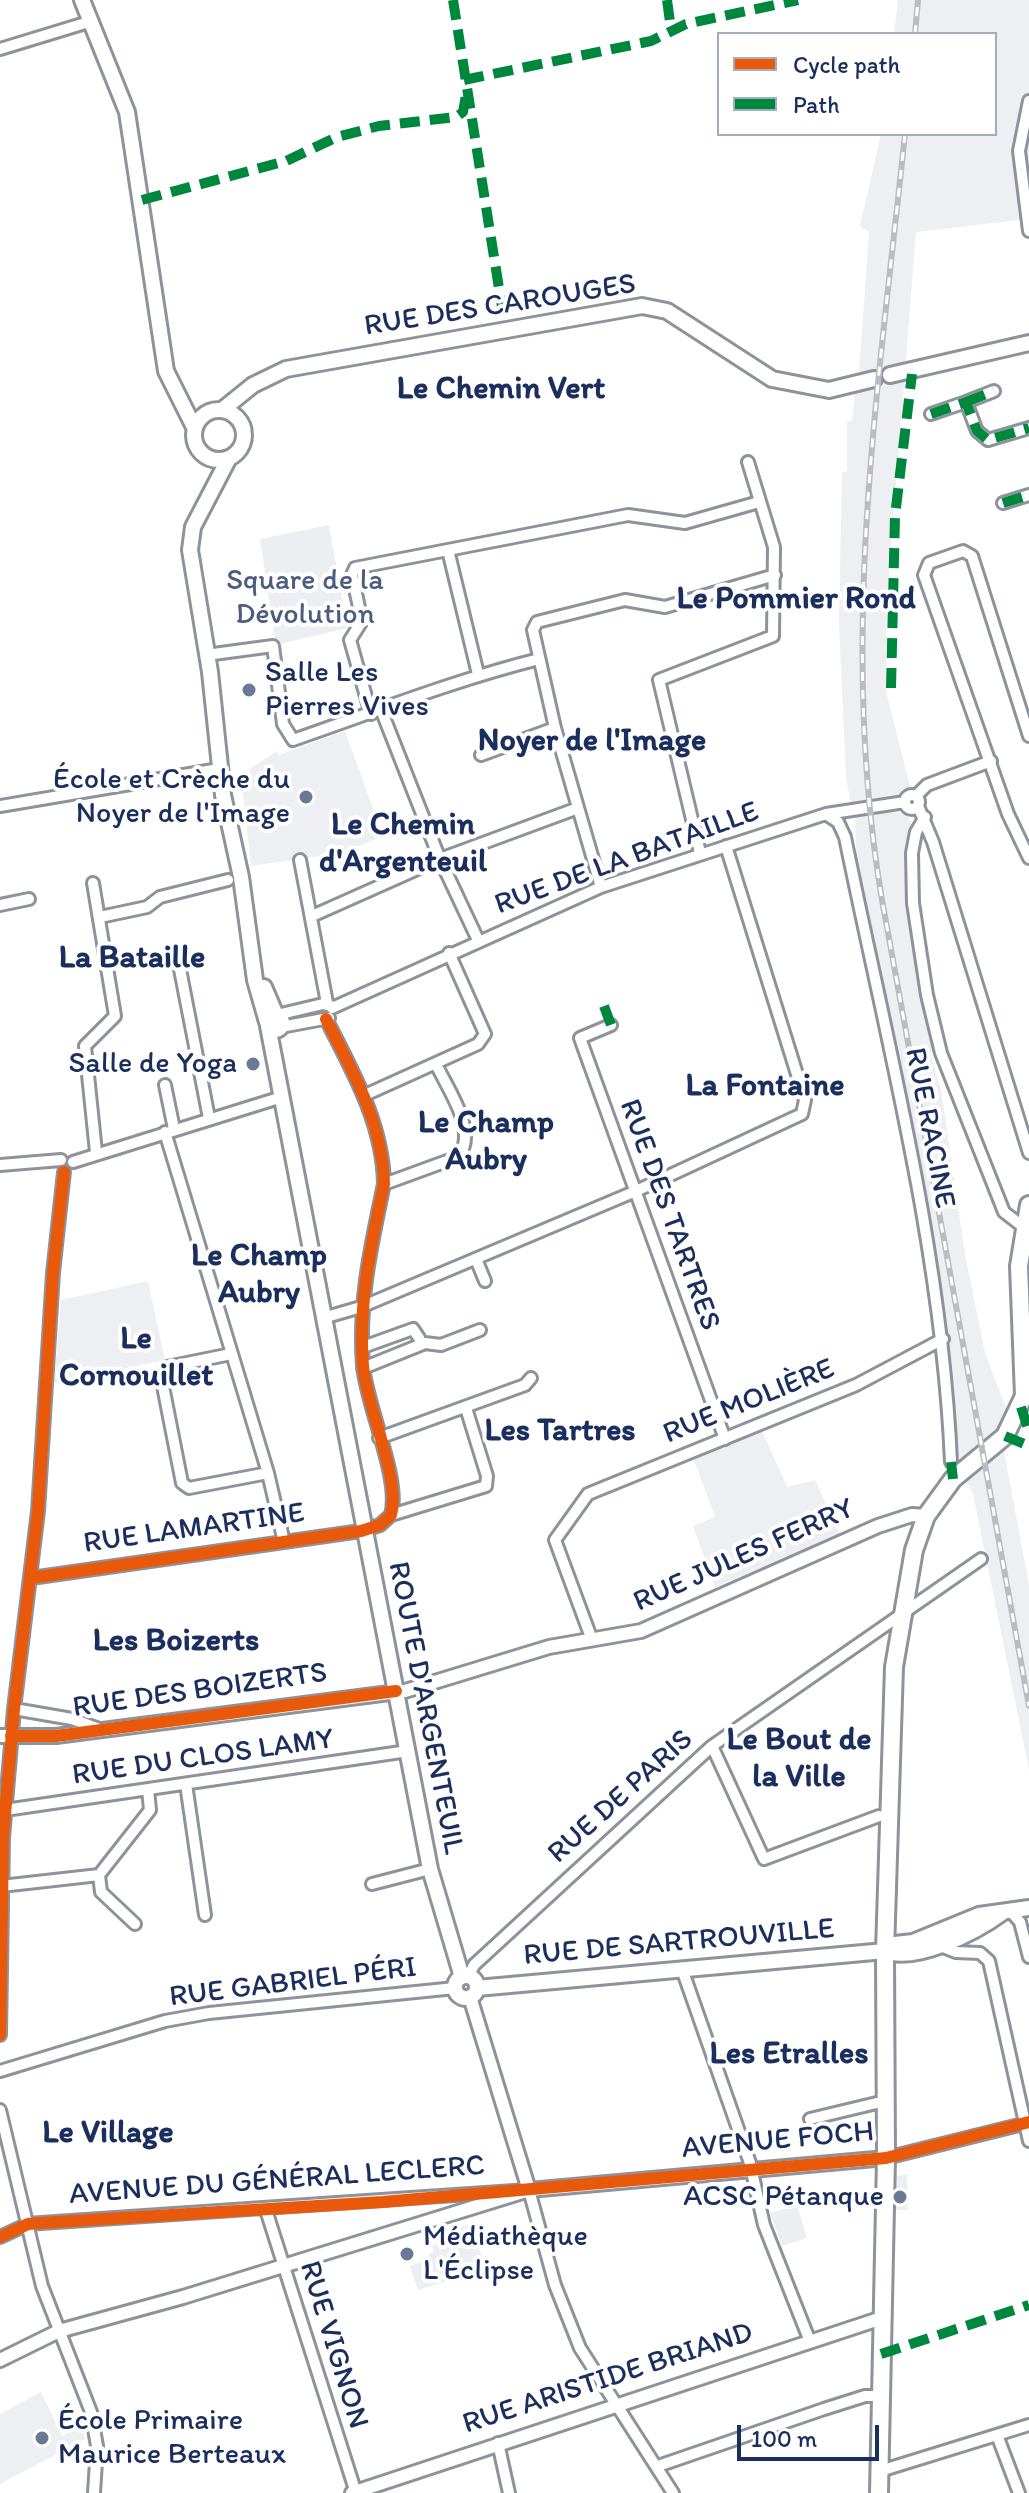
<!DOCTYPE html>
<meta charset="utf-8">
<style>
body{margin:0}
#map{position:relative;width:1029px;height:2493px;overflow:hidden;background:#fff;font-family:Itim,sans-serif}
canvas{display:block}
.legend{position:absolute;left:717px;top:32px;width:280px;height:104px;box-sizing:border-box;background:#fff;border:2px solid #a4acbf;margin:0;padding:10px 14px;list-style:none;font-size:24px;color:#1b2f5e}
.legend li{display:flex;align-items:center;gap:16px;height:40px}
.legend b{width:40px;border:2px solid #a4acbf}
.scale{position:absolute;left:737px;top:2425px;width:142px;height:36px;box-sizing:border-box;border:4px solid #1b2f5e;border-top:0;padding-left:10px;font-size:24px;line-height:28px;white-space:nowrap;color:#1b2f5e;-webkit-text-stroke:6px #fff;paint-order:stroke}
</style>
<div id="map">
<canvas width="1029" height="2493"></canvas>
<ul class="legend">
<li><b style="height:10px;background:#e8590c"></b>Cycle path</li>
<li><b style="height:10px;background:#00873e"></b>Path</li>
</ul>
<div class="scale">100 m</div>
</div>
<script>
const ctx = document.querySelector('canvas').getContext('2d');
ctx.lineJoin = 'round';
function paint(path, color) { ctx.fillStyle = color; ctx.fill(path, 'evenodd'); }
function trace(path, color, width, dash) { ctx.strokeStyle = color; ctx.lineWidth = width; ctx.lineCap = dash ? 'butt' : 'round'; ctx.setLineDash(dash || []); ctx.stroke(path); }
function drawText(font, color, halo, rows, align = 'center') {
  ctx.font = font + ' Itim,sans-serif'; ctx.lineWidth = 8; ctx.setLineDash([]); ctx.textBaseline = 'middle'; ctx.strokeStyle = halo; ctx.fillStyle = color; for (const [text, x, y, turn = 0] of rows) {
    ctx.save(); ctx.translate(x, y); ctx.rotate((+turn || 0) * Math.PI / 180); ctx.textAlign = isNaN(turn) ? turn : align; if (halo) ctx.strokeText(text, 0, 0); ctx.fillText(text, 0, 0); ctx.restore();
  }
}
paint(new Path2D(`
 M898,0H1029V219L916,232L886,611V691L910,786L906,793L891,800L892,811L908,816L913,827L910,883L933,1036L931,1056L941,1090L965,1254L985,1353L1008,1413L996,1430L1004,1451L1029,1585V1770L973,1494L964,1477L978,1449L961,1459L956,1454L947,1341L935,1267L857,875L855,813L863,805L851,804L846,779L839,622L842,472L847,471V422L852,421L855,393L874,385L876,370L859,372L869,232L860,226L881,134H995V34H894Z
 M345,731L383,836L341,853L251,866L243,793L250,769L277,751L279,755Z
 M148,1281L165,1360L54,1383L61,1300Z
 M762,1431L787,1487L815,1480L840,1535L715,1587L693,1526L715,1517L693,1458Z
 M41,2392L62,2436L82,2425L85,2439L0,2484V2414Z`), '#edeff3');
paint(new Path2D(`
 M329,525L347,628L276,645L260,539Z
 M907,2175L908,2210H893L892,2176Z
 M797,2205L807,2238L782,2246L770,2213Z
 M471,2224L486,2269L418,2290L410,2266L429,2259V2254L434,2252L432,2245L446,2240L443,2232Z`), '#edeef2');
const minor = new Path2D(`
 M0,49L92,21
 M1029,101L1019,151L1029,231
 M966,402L994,391
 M931,414L966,402L977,431L988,440L1029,428
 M1003,503L1029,495
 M448,550L478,674
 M206,655L273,646L283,724L293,740C374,712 455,680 539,659
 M382,712L439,857L478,940
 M371,714L350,640L362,621L352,575L355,568L628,515L685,523L759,502
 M1029,736L972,556L963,551L929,563L924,575L1008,814L1029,858
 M481,755L555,728
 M905 802a7 7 0 1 1 14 0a7 7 0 1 1-14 0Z
 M916,796L927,785L991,761
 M0,806L219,769
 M918,806L933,842L1029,1153
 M826,814L838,822L845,837C887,1044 942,1251 951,1462
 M925,817L916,832L912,853L913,903L927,995L941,1053L1004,1212L1026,1229
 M700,853L659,680L773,636L774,547L748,462
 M300,860L327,1003
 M93,883L115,1016L85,1046L96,1152
 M601,887L555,728L533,630L537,622L625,600L665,607L775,575
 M0,905L29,899
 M312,916L440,859L578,808
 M100,917L147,907L160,897L228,880
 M177,954L209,1118
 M332,1008L601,887L826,814L905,802
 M280,1018L281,1014L323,1004L331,1006
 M611,1025L580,1038L725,1439
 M281,1027L329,1018
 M165,1085L174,1129
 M365,1095L478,1044L485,1034L449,953
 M165,1132L268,1473L284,1542
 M73,1162L282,1097
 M0,1165L61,1160
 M384,1184L458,1157C479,1132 448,1090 436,1064
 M476,1259L485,1281
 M323,1318L361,1307L636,1191L802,1114L805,1100L726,846
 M363,1347L413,1329L419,1338
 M231,1354L167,1367L161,1376L182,1483L189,1488L268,1473
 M363,1368L425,1343L441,1345L480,1330
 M379,1438L525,1385L531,1378
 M391,1515L486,1486L487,1476L466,1408
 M31,1578L361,1531L380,1525L391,1515C401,1479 367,1408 363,1366C358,1303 371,1246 384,1184C383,1124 353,1072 326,1019
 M592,1640L555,1540L588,1494L856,1385L943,1339
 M14,1709L72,1719L102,1730
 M712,1746L764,1859L879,1816
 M186,1784L205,1915
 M5,1810L408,1751
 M99,1875L101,1892L135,1924
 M372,1884L430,1869
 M1,1886L99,1875L150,1810L148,1789
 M1011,1912L1020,1922L1029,1957
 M938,1945L956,1952L980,1953L989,1961L1029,2141
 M682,1969L750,2163L764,2225L809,2339
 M468,1977L474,1965L712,1746L981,1559
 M0,2035L3,1838L14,1709L38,1511L53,1273L64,1172
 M0,2071L165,2021L209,2013L455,1988
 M0,2110L42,2286L91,2412L97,2446L94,2493
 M810,2119L885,2101
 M886,2158L1027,2123
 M266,2210L356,2493
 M0,2237L28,2224L41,2223L529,2190L555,2285L580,2348L673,2493
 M997,2435L1019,2493
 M498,2443L509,2493
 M658,2466L824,2409L865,2396H881
 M880,2471L1029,2425`);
const tertiary = new Path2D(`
 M0,1736H56L405,1691L549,1647L641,1631L878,1526L912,1515L926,1516
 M470,1997L529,2190
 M0,2360L59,2331L183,2297L529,2190L886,2158
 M352,2493L882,2318`);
const secondary = new Path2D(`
 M82,0L127,112L166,371L194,427
 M890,375L1029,343
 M194 435a25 25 0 1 1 50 0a25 25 0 1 1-50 0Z
 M222,410L253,385L286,369L642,306L667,311L772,379L829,390L874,379
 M229,458L193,527L190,550L210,672L223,795L241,877L255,980L267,1022
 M264,987L276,1015
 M268 1023a7 7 0 1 1 14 0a7 7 0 1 1-14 0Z
 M268,1026L430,1869L462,1977
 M885,1951L895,1944L913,1942L979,1915L1029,1908
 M455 1987a11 11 0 1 1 22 0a11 11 0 1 1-22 0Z
 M477,1988L885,1951C916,1963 976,1932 1002,1913`);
const primary = new Path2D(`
 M879,2493L886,2158L885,1951L894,1667L914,1550L926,1516L953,1479L1005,1436L1024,1396L1019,1266L1029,1205`);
trace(minor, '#8e929a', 16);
trace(tertiary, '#8e929a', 18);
trace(secondary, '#8e929a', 20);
trace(primary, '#8e929a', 22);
trace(minor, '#fff', 10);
trace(tertiary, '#fff', 12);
trace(secondary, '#fff', 14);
trace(primary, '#fff', 16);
const rail = new Path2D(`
 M915,34L918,0
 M905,134C878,394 838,640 882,900L1029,1706`);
trace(rail, '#b9bcc1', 6);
trace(rail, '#fff', 3, [9]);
trace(new Path2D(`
 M453,0L502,307
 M667,0L671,29
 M464,80L651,41L686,24L798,0
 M142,200L286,161L337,137L379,126L456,117L463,112L466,95
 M966,402L994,391
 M931,414L966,402L977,431L988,440L1029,428
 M1003,503L1029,495
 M891,688L895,516L912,374
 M604,1006L611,1025
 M1021,1407L1029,1432
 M1005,1436L1029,1446
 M951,1462L953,1479
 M881,2354L1029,2305`), '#00873e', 10, [20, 10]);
trace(new Path2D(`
 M31,1578L361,1531L380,1525L391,1515C401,1479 367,1408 363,1366C358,1303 371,1246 384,1184C383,1124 353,1072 326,1019
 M11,1736H56L396,1691
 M0,2035L3,1838L14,1709L38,1511L53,1273L64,1172
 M0,2237L28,2224L41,2223L383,2202L886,2158L1029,2122`), '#e8590c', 12);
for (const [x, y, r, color] of [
 [249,690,8,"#6b7896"],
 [306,797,8,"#6b7896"],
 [253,1064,8,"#6b7896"],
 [900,2197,8,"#6b7896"],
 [407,2254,8,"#6b7896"],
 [42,2438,8,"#6b7896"]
]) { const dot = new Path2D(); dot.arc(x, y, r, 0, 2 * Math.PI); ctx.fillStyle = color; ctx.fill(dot); trace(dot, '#fff', 3); }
drawText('30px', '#1b2f5e', '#fff', [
 ["RUE DES CAROUGES",500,306,-9],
 ["RUE DE LA BATAILLE",627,859,-20],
 ["RUE RACINE",929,1128,79],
 ["RUE DES TARTRES",669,1215,70],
 ["RUE MOLIÈRE",749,1402,-22],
 ["RUE LAMARTINE",194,1529,-8],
 ["RUE JULES FERRY",744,1556,-24],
 ["RUE DES BOIZERTS",200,1691,-8],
 ["ROUTE D'ARGENTEUIL",425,1708,79],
 ["RUE DU CLOS LAMY",203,1758,-8],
 ["RUE DE PARIS",621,1797,-42],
 ["RUE DE SARTROUVILLE",679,1943,-5],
 ["RUE GABRIEL PÉRI",293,1983,-7],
 ["AVENUE FOCH",778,2141,-5],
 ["AVENUE DU GÉNÉRAL LECLERC",277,2181,-4],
 ["RUE VIGNON",333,2345,73],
 ["RUE ARISTIDE BRIAND",608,2379,-18]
]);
drawText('30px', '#4c5c80', '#fff', [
 ["Square de la",305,581],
 ["Dévolution",305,615]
]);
drawText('30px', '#1b2f5e', '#fff', [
 ["Salle Les",265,673],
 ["Pierres Vives",265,707],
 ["École et Crèche du",290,780,"right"],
 ["Noyer de l'Image",290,814,"right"],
 ["Salle de Yoga",237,1064,"right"],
 ["ACSC Pétanque",884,2197,"right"],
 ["Médiathèque",423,2237],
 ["L'Éclipse",423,2271],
 ["École Primaire",58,2421],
 ["Maurice Berteaux",58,2455]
], 'left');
drawText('bold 32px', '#1b2f5e', '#fff', [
 ["Le Chemin Vert",501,390],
 ["Le Pommier Rond",796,600],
 ["Noyer de l'Image",592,742],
 ["Le Chemin",403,826],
 ["d'Argenteuil",403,863],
 ["La Bataille",132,959],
 ["La Fontaine",765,1087],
 ["Le Champ",486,1124],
 ["Aubry",486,1161],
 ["Le Champ",259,1257],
 ["Aubry",259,1294],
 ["Le",136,1340],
 ["Cornouillet",136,1377],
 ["Les Tartres",560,1432],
 ["Les Boizerts",176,1642],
 ["Le Bout de",799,1741],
 ["la Ville",799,1778],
 ["Les Etralles",789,2055],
 ["Le Village",108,2134]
]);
</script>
